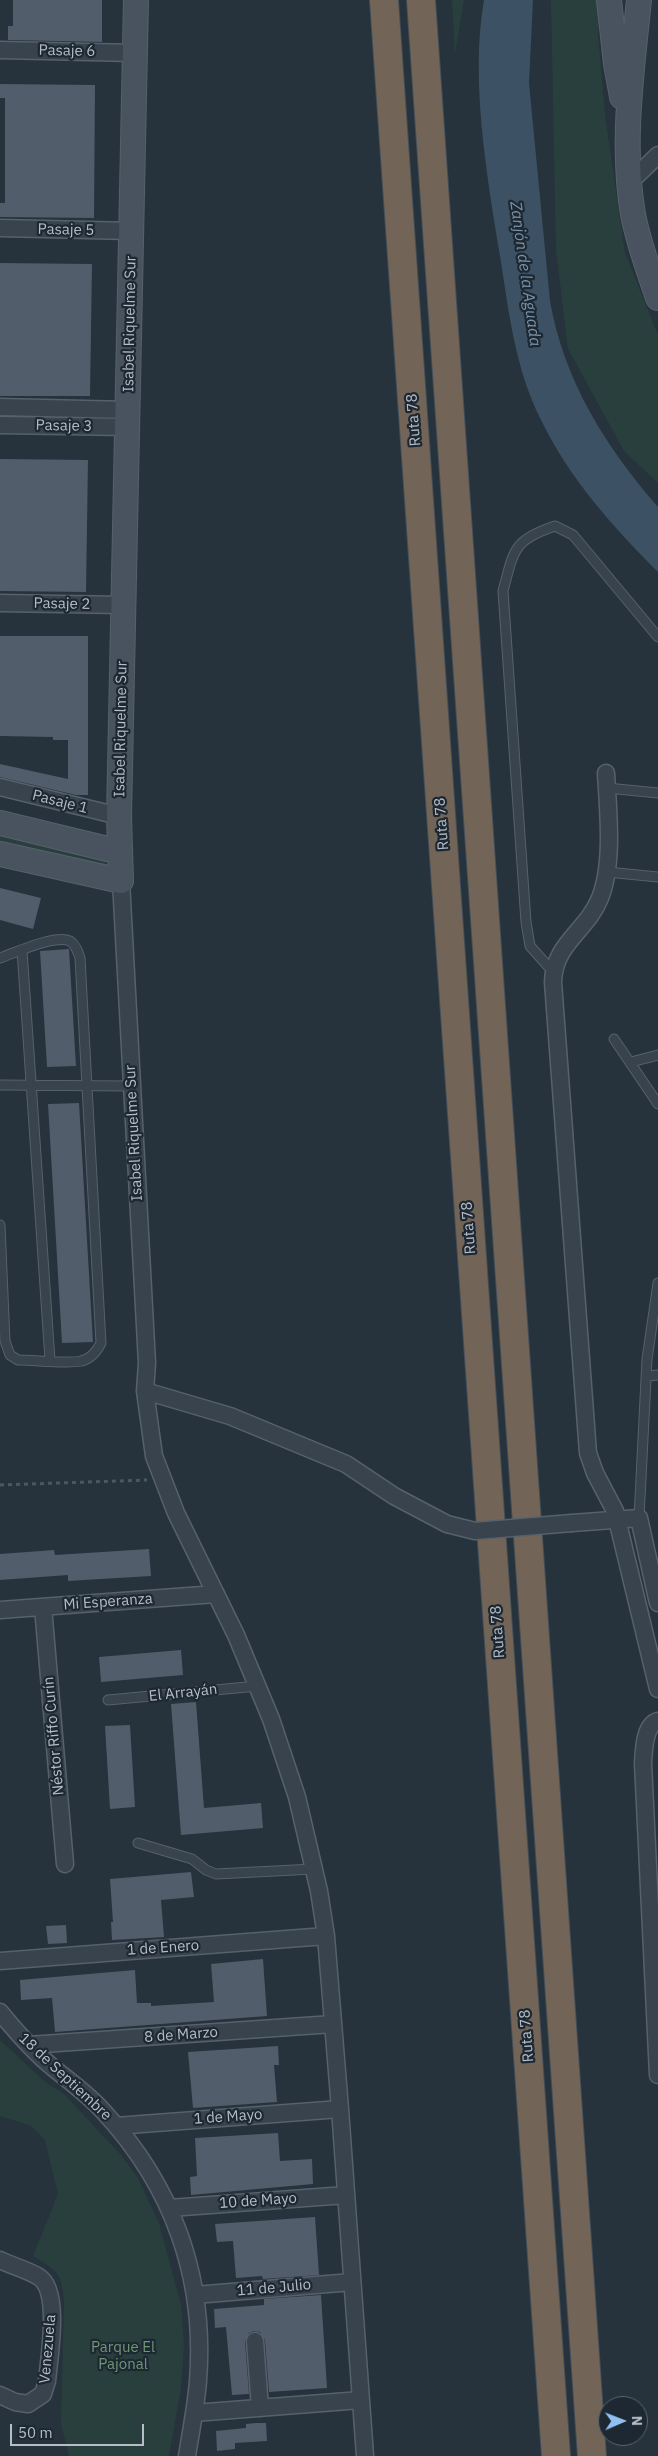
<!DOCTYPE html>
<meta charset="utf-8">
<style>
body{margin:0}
#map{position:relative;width:658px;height:2456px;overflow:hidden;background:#26323c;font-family:"IBM Plex Sans",sans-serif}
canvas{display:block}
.north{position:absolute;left:598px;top:2396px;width:50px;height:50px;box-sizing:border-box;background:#1e2832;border:1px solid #5a646e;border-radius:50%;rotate:89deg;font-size:14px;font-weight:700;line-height:20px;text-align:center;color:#b5bec8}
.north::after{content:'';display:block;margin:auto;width:18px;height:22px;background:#91bff1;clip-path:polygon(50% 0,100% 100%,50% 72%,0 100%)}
.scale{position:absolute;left:10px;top:2424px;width:134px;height:22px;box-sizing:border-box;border:2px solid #b5bec8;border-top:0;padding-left:6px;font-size:15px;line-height:18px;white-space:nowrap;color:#b5bec8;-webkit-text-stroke:4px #1e2832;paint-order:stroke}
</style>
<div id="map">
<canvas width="658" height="2456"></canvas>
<div class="north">N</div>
<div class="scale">50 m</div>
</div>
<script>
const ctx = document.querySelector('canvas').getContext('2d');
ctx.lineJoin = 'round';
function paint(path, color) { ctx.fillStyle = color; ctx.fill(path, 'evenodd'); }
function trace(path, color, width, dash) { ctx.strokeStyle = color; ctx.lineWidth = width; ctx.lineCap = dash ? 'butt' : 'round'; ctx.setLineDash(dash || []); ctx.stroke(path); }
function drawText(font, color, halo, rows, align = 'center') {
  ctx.font = font + ' "IBM Plex Sans",sans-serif'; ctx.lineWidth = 4.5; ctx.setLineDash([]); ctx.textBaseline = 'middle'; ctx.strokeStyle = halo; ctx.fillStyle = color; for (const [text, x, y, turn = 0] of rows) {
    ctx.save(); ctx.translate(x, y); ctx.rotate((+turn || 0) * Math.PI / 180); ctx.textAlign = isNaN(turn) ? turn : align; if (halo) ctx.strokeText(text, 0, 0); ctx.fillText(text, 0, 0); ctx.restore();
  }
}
paint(new Path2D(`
 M452,0H464L455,54Z
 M551,0H600L598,34L605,115L625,253L658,335V483L624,451L568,349L556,249Z
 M0,829L106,856V872L0,847Z
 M0,2040L44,2081L64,2094L122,2156L138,2178L159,2223L181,2305L184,2346L181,2388L169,2456H69L61,2424L64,2301C61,2271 58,2272 33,2256L58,2194L45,2140L30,2125L0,2116Z`), '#293f3e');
paint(new Path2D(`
 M484,0H533L529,83L550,301C564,381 606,447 658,507V572C613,527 569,478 541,420C515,368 509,313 500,256C487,177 470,79 484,0Z`), '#3c5164');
paint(new Path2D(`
 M13,0H102V42L8,40V26H13Z
 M0,84L95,85L94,218L0,217V203H5V98H0Z
 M0,263L92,264L90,396H0Z
 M0,459L88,460L86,592L0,591Z
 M0,636H88V795H76L0,777V764L68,779V740H53V737L0,736Z
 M0,888L41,898L33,929L0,920Z
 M69,949L76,1066L47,1067L40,951Z
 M79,1103L93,1342L62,1343L48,1104Z
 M149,1549L151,1576L68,1581V1575L0,1580V1554L54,1550L55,1555Z
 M181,1650L183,1675L101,1682L99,1657Z
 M196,1702L204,1808L261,1803L263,1828L181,1835L171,1704Z
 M130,1725L135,1807L110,1809L105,1726Z
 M191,1872L194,1897L161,1900L164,1937L112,1940L111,1922H113L110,1879Z
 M66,1925L67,1943L48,1944L46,1926Z
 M263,1959L267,2016L55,2032L52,1998L21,2000L20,1980L135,1970L137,2003H151V2006L214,2002L211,1964Z
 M278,2046L279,2065H274L277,2102L193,2108L188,2052Z
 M278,2133L280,2161L312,2159L313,2184L191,2195L190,2177L197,2176L195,2138Z
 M315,2217L319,2275L263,2279L262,2276L236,2278L233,2241L217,2242L215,2224Z
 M321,2295L327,2388L269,2392L265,2340L260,2332L254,2331L249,2333L245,2341L249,2394L232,2395L226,2327L215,2328L214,2309L264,2305V2299Z
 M256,2423H266L267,2441L235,2443V2449L217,2451L216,2431L246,2428V2424Z`), '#515d6a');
const lane = new Path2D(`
 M607,788L658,793
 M607,872L658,877
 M22,950L50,1360
 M0,958C15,953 55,934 70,941C76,945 78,952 80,958L101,1343C97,1351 91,1359 81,1361C68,1364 34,1360 18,1360L10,1355L5,1341L0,1225
 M554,973L530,946L526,922L503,591C514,550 513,540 555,526L573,535L658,637
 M614,1039L658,1104
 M631,1062L658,1055
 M0,1085L131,1086
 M647,1376L658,1375
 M639,1518L647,1359L658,1283
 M108,1700L258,1686
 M138,1843L192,1859L206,1870L216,1874L314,1869`);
const street = new Path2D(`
 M0,50L134,53
 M630,182L658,155
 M0,228L132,231
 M0,407L128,410
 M0,425L128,427
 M0,603L124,605
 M606,773C608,810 614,863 600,898C587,931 554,943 553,982L588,1453L595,1473L615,1511L658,1689
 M0,787L119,816
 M121,881L147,1363L145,1391L154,1456L176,1513L236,1635L271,1719L297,1797L319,1891L326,1936L340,2109L365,2456
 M145,1391L230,1416L346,1464L394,1496L447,1524
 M572,1523L639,1518L658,1603
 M43,1607L65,1864
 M0,1610L216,1594
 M658,1721C644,1725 644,1750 643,1763L658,2075
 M0,1961L326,1936
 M0,2012C13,2028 27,2044 43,2059C63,2077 85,2091 103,2111C173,2186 206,2278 198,2381C196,2406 191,2431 187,2456
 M29,2045L333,2024
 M116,2126L340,2109
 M170,2208L346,2195
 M0,2260C12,2266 28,2270 39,2277C61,2291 49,2358 47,2381L43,2394L28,2404L15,2402L0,2395
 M195,2295L352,2282
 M255,2341L260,2408
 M194,2413L361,2400`);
const secondary = new Path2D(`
 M609,0L616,64L622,97
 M639,0C632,70 621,144 633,214C638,242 649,271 658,298
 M0,823L120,852
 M0,854L121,881L119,816L136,0`);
const highway = new Path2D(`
 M384,0L556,2456
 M421,0L592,2456`);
trace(lane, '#57616b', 11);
trace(street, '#57616b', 19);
trace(secondary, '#57616b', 26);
trace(highway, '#444e58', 30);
trace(new Path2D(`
 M0,1485L147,1480`), '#485b5c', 3, [4, 4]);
trace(lane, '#39434d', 9);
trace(street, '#39434d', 16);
trace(secondary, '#48535f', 24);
trace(highway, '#726557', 28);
const streetBridge = new Path2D(`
 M447,1524L475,1531L572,1523`);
trace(streetBridge, '#57616b', 19, []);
trace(streetBridge, '#39434d', 16);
drawText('15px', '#b5bec8', '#1e2832', [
 ["Pasaje 6",67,51,1],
 ["Pasaje 5",66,230,1],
 ["Isabel Riquelme Sur",130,324,-89],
 ["Ruta 78",414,420,-94],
 ["Pasaje 3",64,426,1],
 ["Pasaje 2",62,604,1],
 ["Isabel Riquelme Sur",121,729,-89],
 ["Pasaje 1",60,802,14],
 ["Ruta 78",442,824,-94],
 ["Isabel Riquelme Sur",134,1133,-93],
 ["Ruta 78",469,1228,-94],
 ["Mi Esperanza",108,1602,-4],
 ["Ruta 78",498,1632,-94],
 ["El Arrayán",183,1693,-6],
 ["Néstor Riffo Curín",54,1736,-95],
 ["1 de Enero",163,1948,-4],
 ["8 de Marzo",181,2035,-4],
 ["Ruta 78",527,2036,-94],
 ["18 de Septiembre",65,2077,43],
 ["1 de Mayo",228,2117,-4],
 ["10 de Mayo",258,2201,-4],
 ["11 de Julio",274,2288,-5],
 ["Venezuela",48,2349,-85]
]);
drawText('15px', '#6e9774', '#1e2832', [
 ["Parque El",123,2348],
 ["Pajonal",123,2365]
]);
drawText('italic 16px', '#7892a9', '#1e2832', [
 ["Zanjón de la Aguada",525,274,82]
]);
</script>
